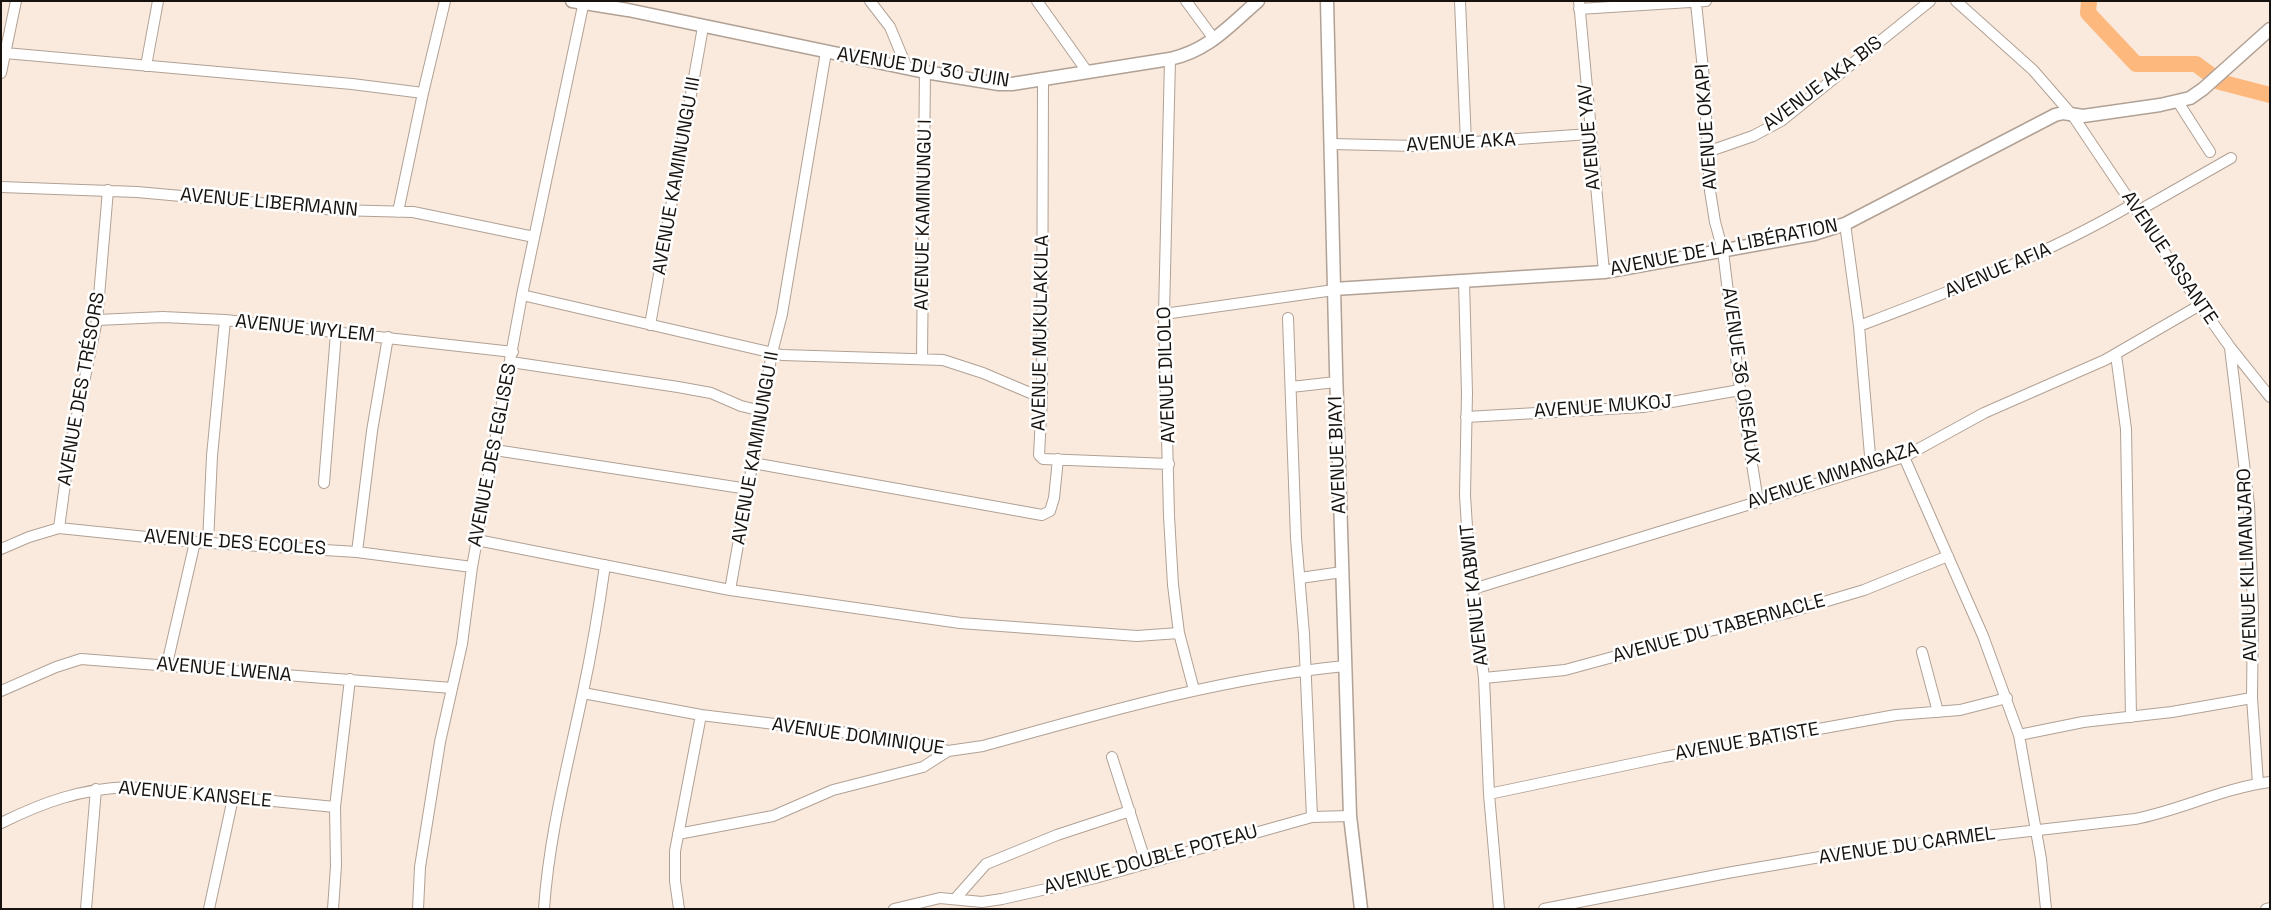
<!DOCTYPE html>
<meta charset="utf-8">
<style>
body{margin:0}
#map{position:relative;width:2271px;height:910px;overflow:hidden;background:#faeadd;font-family:"Space Grotesk",sans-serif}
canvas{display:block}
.frame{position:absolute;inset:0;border:2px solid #17120e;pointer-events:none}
</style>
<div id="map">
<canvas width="2271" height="910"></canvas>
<div class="frame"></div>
</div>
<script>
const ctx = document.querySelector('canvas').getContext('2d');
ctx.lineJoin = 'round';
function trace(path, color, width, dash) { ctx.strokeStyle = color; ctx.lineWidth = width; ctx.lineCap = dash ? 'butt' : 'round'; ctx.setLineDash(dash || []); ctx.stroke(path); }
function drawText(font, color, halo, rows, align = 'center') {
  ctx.font = font + ' "Space Grotesk",sans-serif'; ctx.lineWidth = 5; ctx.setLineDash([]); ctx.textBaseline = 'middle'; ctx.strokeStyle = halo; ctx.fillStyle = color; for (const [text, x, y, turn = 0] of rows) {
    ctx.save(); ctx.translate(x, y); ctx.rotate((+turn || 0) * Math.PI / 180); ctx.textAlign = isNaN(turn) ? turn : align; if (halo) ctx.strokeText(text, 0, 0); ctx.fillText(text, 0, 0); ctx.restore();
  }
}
trace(new Path2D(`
 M2089,1L2088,13L2136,64H2196L2220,82L2270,95`), '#fdb87e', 16);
const minor = new Path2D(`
 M870,1L890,27L907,68
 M1037,1L1086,70
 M1186,1L1214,39
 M1460,1L1466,143
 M1579,1L1604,272
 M1956,1L2033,70L2073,116L2200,305L2230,347L2270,397
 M1696,3L1704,79L1710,191L1715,222L1723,251L1740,390L1758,501
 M1579,9L1706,1
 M5,53L352,84L423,93
 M1170,59L1164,314L1169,516L1173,585L1179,633L1194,690
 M146,66L158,1
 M1,73L16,1
 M1043,78L1042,398L1039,455L1043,459L1169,464
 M2178,102L2210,152
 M1332,144L1416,146L1590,134
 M1707,152L1753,136L1781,121L1930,1
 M1,187L137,192L336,210L413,212L534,237
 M2138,211L2231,158
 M398,212L423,93L445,1
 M1845,224L1859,326L1871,467
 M1464,281L1467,393L1465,495L1469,559L1484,678L1489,794L1499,909
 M522,295L782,355L943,360L983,373L1042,398
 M1164,314L1334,290
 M1288,318L1296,538L1304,634L1312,817
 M97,320L163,317L225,320L513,352
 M650,325L703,27
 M1859,326C1954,290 2044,256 2133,204
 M2230,348L2249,505L2253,608L2252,698L2258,783
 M2116,355L2126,429L2131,717
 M922,358L925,72
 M511,362L678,387L711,393L741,406L762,411
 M1291,387L1336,382
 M1466,417L1643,407L1740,390
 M495,450L748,489
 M1904,457L1983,636L2019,735L2041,859L2046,909
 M753,463L1042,515L1050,511L1054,498L1058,459
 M324,483L336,333
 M59,528L69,454L97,320L108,190
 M477,540L730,590L772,353L782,314L826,52
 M208,543L212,456L225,320
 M1,549L29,537L59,528L195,542L357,552L472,567
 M357,552L372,431L388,337
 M1300,578L1342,572
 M1473,589L1904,457L1984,413L2105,360L2200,305
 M730,590L960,623L1137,636L1179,633
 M1922,652L1938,712
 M167,664L195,542
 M1484,678L1565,670L1701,633L1787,613L1864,590L1948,556
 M1,691L56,667L81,659L452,688
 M583,693L701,715L914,741L948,751L983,746C1102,713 1221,678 1345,666
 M2019,735L2083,722L2172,712L2252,698
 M1112,757L1146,863
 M1489,794L1664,757L1896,715L1960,710L2007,698
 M1,823C44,802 80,789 128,787L335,807
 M678,834L773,816L833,790L923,767L948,751
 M955,899L986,864L1057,835L1130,811
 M86,909L96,789
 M209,909L233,798
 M333,909L336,866L335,807L350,679
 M418,909L420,867L440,742L462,644L472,567L522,295L584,1
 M544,909C549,835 568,764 583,692C592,650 599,608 605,565
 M679,909L675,881V851L701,715
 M894,909L940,898L982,902L1002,899L1095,878L1312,817L1350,816
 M1544,909L1727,873L1855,851L2135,819C2181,810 2223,788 2270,782
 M2266,909L2270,908`);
const tertiary = new Path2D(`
 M572,1L628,10L925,72L999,84H1012L1170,59C1208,51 1229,26 1258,1
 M1327,1L1336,370L1350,816L1361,909
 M1334,289L1604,272L1814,234L1845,224L2055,115L2063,113L2083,116L2160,105L2190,98L2203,89L2270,29`);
trace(minor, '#b1a195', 12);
trace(tertiary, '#b1a195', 15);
trace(minor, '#fff', 10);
trace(tertiary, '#fff', 12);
drawText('19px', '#17120e', '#fff', [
 ["AVENUE DU 30 JUIN",923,68,9],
 ["AVENUE AKA BIS",1823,84,-37],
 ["AVENUE OKAPI",1707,127,-94],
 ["AVENUE YAV",1590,137,-95],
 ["AVENUE AKA",1461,143,-3],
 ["AVENUE KAMINUNGU III",677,176,-80],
 ["AVENUE LIBERMANN",269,203,5],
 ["AVENUE KAMINUNGU I",924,215,-89],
 ["AVENUE DE LA LIBÉRATION",1724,248,-11],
 ["AVENUE ASSANTE",2169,258,56],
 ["AVENUE AFIA",1998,271,-23],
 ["AVENUE WYLEM",305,329,6],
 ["AVENUE MUKULAKULA",1041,333,-89],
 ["AVENUE DILOLO",1167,375,-92],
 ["AVENUE 36 OISEAUX",1740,376,82],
 ["AVENUE DES TRÉSORS",82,389,-80],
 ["AVENUE MUKOJ",1603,407,-4],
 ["AVENUE KAMINUNGU II",756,448,-80],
 ["AVENUE DES EGLISES",493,455,-79],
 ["AVENUE BIAYI",1338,455,-92],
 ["AVENUE MWANGAZA",1833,476,-18],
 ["AVENUE DES ECOLES",235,543,4],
 ["AVENUE KILIMANJARO",2248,565,-92],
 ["AVENUE KABWIT",1475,595,-96],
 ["AVENUE DU TABERNACLE",1719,629,-15],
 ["AVENUE LWENA",224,670,5],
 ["AVENUE DOMINIQUE",858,737,8],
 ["AVENUE BATISTE",1747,742,-10],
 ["AVENUE KANSELE",195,795,5],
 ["AVENUE DU CARMEL",1907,846,-8],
 ["AVENUE DOUBLE POTEAU",1151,860,-15]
]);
</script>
